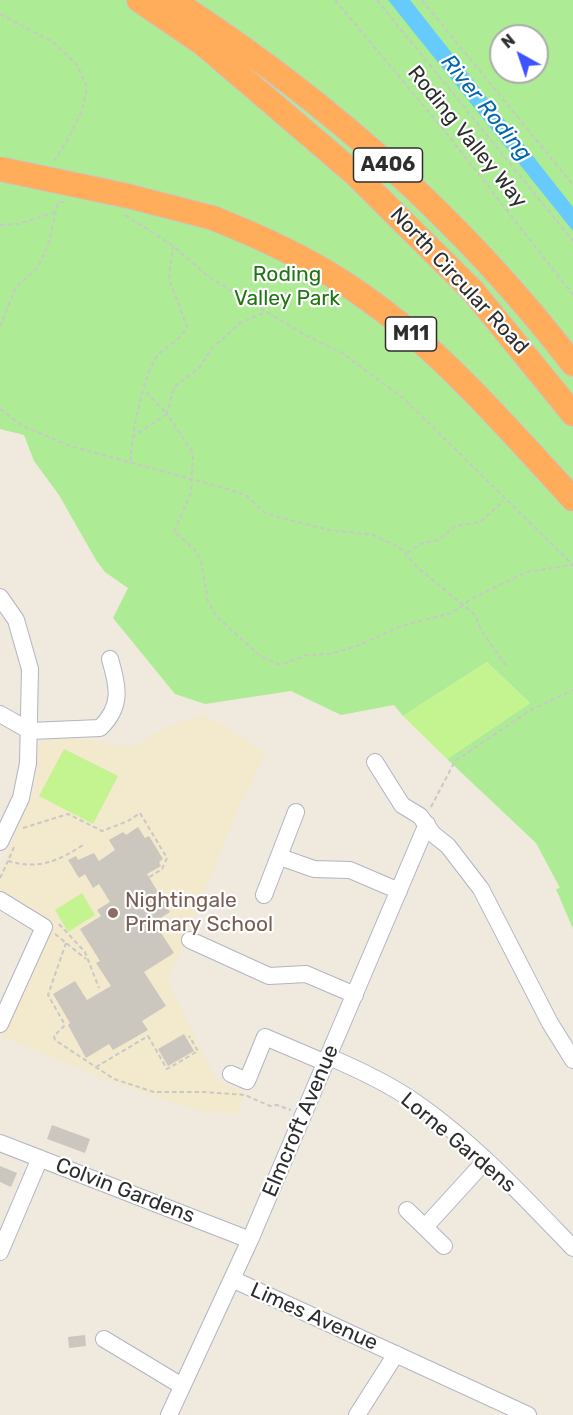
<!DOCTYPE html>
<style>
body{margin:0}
#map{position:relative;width:573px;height:1415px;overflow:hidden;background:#f0e9de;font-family:Rubik,sans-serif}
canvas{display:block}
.north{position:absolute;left:489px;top:24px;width:60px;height:60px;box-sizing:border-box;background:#fff;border:2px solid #ababab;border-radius:50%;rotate:320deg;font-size:16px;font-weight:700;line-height:24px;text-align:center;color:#2d2d2d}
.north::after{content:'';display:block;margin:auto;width:21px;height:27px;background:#3c53ff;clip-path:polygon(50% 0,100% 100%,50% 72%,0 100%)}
</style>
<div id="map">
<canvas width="573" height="1415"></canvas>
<div class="north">N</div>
</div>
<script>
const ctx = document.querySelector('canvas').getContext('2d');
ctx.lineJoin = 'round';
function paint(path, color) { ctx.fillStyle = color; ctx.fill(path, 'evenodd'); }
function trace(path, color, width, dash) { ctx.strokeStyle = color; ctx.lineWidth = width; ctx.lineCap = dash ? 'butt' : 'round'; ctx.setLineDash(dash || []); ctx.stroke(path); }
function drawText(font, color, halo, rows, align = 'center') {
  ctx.font = font + ' Rubik,sans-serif'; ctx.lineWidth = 4.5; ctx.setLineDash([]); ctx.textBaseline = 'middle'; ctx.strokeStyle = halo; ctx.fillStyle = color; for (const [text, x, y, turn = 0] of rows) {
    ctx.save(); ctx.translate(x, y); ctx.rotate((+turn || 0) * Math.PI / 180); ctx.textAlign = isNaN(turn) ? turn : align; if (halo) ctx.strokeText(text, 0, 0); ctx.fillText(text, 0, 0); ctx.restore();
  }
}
paint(new Path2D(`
 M204,714L266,753L239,807L168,981L217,1082L246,1093L237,1114L204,1112L118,1084L0,1036V1030L50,925L0,896V870L34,790L40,743L69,737L133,747L164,728Z`), '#f3e9cc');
paint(new Path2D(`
 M0,0H573V929L556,889L560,888L536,843L447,759L530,703L487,662L403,716L394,705L341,715L291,691L205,704L175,694L113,618L128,588L105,572L96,560L59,495L34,461L24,435L0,429ZM501,36H537V72H501Z`), '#adeb95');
paint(new Path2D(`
 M487,662L530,703L447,759L403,716Z
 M64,749L118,776L93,824L39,796Z
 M82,893L95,915L68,932L55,910Z`), '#c3f490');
paint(new Path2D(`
 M388,0H410L573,207V231Z`), '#67cafc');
paint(new Path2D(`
 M138,827L145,838L149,836L163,859L159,862L161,866L147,874L170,912L154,922L174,953L144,972L166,1006L142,1021L148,1030L113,1050L109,1044L86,1058L68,1025L70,1023L53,994L75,981L87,1000L111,986L96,963L100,961L80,929L101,916L97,910L110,902L99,884L93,888L85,874L79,878L68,860L76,856L78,860L94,853L99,861L115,850L109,840L123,832L126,835Z
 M184,1034L194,1051L168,1066L158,1049Z
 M52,1125L90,1139L85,1153L47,1139Z
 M0,1166L17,1173L11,1187L0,1182Z
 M85,1335L86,1346L69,1348L68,1337Z`), '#cbc6be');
const minor = new Path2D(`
 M0,597L16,620L30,669L28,763L21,798L0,842
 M0,714L30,731
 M30,731L100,728C123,706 118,686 110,659
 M375,762L402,805L420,816L433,834L448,846L481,889L550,1023L573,1060
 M280,857L314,869L350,870L399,891
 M264,895L296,812
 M0,900L44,927L0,1024
 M190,940L269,976L306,974L355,995
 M329,1057C360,1070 391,1085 418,1104C475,1144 525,1198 573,1248
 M231,1074L247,1081L265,1037L326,1063
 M0,1143L250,1240
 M407,1210L444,1246
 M425,1227L486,1160
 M0,1252L40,1158
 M232,1279L528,1415
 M104,1339L182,1386
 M169,1415L250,1240L427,824
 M357,1415L396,1354`);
const highway = new Path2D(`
 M139,0L202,43L355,174L473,291L573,414
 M172,0C324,98 462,220 573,364
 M213,218C258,236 303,256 344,283C433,340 502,422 573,499`);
trace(minor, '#b2b4c2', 18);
trace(highway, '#c8c8c8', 26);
trace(new Path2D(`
 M335,0L448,135L573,295
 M377,0L573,241
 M422,0L573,185
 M0,14L53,42L77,65L87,87L82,111L66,143L52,163
 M125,215L173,246L209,277L305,335L342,353L403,398L573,565L526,572L471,599L452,613L401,626L357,646L330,654L307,655L280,665L260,656L216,616L208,601L201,561L194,549L174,531L191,493L193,453L167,414L174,387L199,368L213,347L240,323L266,312
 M0,225L18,224L56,212
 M0,327L16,287L37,268L48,246L58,202H64
 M0,409L23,426L70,446L228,489L247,496L264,512L278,517L329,530L373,535L399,547L417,567L475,615L482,632L508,668
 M132,437L167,414L144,390
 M131,461C129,442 145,369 158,355C168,344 181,341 187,326L169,279L173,246
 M407,553L420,544L439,540L455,526L480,522L504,501
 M431,807L455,761L531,710L573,690
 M23,828L68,814L102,831L128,821L140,813L167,858L162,869L131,889L153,924
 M14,847L8,861C39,870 58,861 83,845
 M0,878L8,861
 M59,924L85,952L99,988
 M55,934L86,959
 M66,943L48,995L65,1025L54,1036L55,1040L114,1079L154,1092H204L245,1095L270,1106L277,1105L291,1110
 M96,1067L148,1036L167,1069L198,1051L189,1036`), '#c8c8c8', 2, [4.5, 3]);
trace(minor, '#fff', 16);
trace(highway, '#ffad5a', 24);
const highwayBridge = new Path2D(`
 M0,169L128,196L213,218`);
trace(highwayBridge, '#c8c8c8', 26, []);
trace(highwayBridge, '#ffad5a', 24);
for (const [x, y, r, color] of [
 [113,913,6,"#8d6e63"]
]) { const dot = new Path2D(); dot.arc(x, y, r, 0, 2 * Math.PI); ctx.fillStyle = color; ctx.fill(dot); trace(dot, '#fff', 2); }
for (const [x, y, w] of [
 [388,165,69],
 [411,334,51]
]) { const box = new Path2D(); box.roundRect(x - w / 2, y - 17, w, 34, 4.5); ctx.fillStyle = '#fff'; ctx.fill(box); trace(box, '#2d2d2d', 1.5); }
drawText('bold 20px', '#2d2d2d', null, [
 ["A406",388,165],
 ["M11",411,334]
]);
drawText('21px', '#2d2d2d', '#fff', [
 ["Roding Valley Way",467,137,51],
 ["North Circular Road",459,281,47],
 ["Elmcroft Avenue",301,1121,-67],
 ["Lorne Gardens",458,1143,40],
 ["Colvin Gardens",125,1191,21],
 ["Limes Avenue",314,1317,24]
]);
drawText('21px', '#207413', '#fff', [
 ["Roding",287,275],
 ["Valley Park",287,299]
]);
drawText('21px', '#785e54', '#fff', [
 ["Nightingale",125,901],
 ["Primary School",125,925]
], 'left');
drawText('italic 22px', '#0066ae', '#fff', [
 ["River Roding",486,108,51]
]);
</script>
